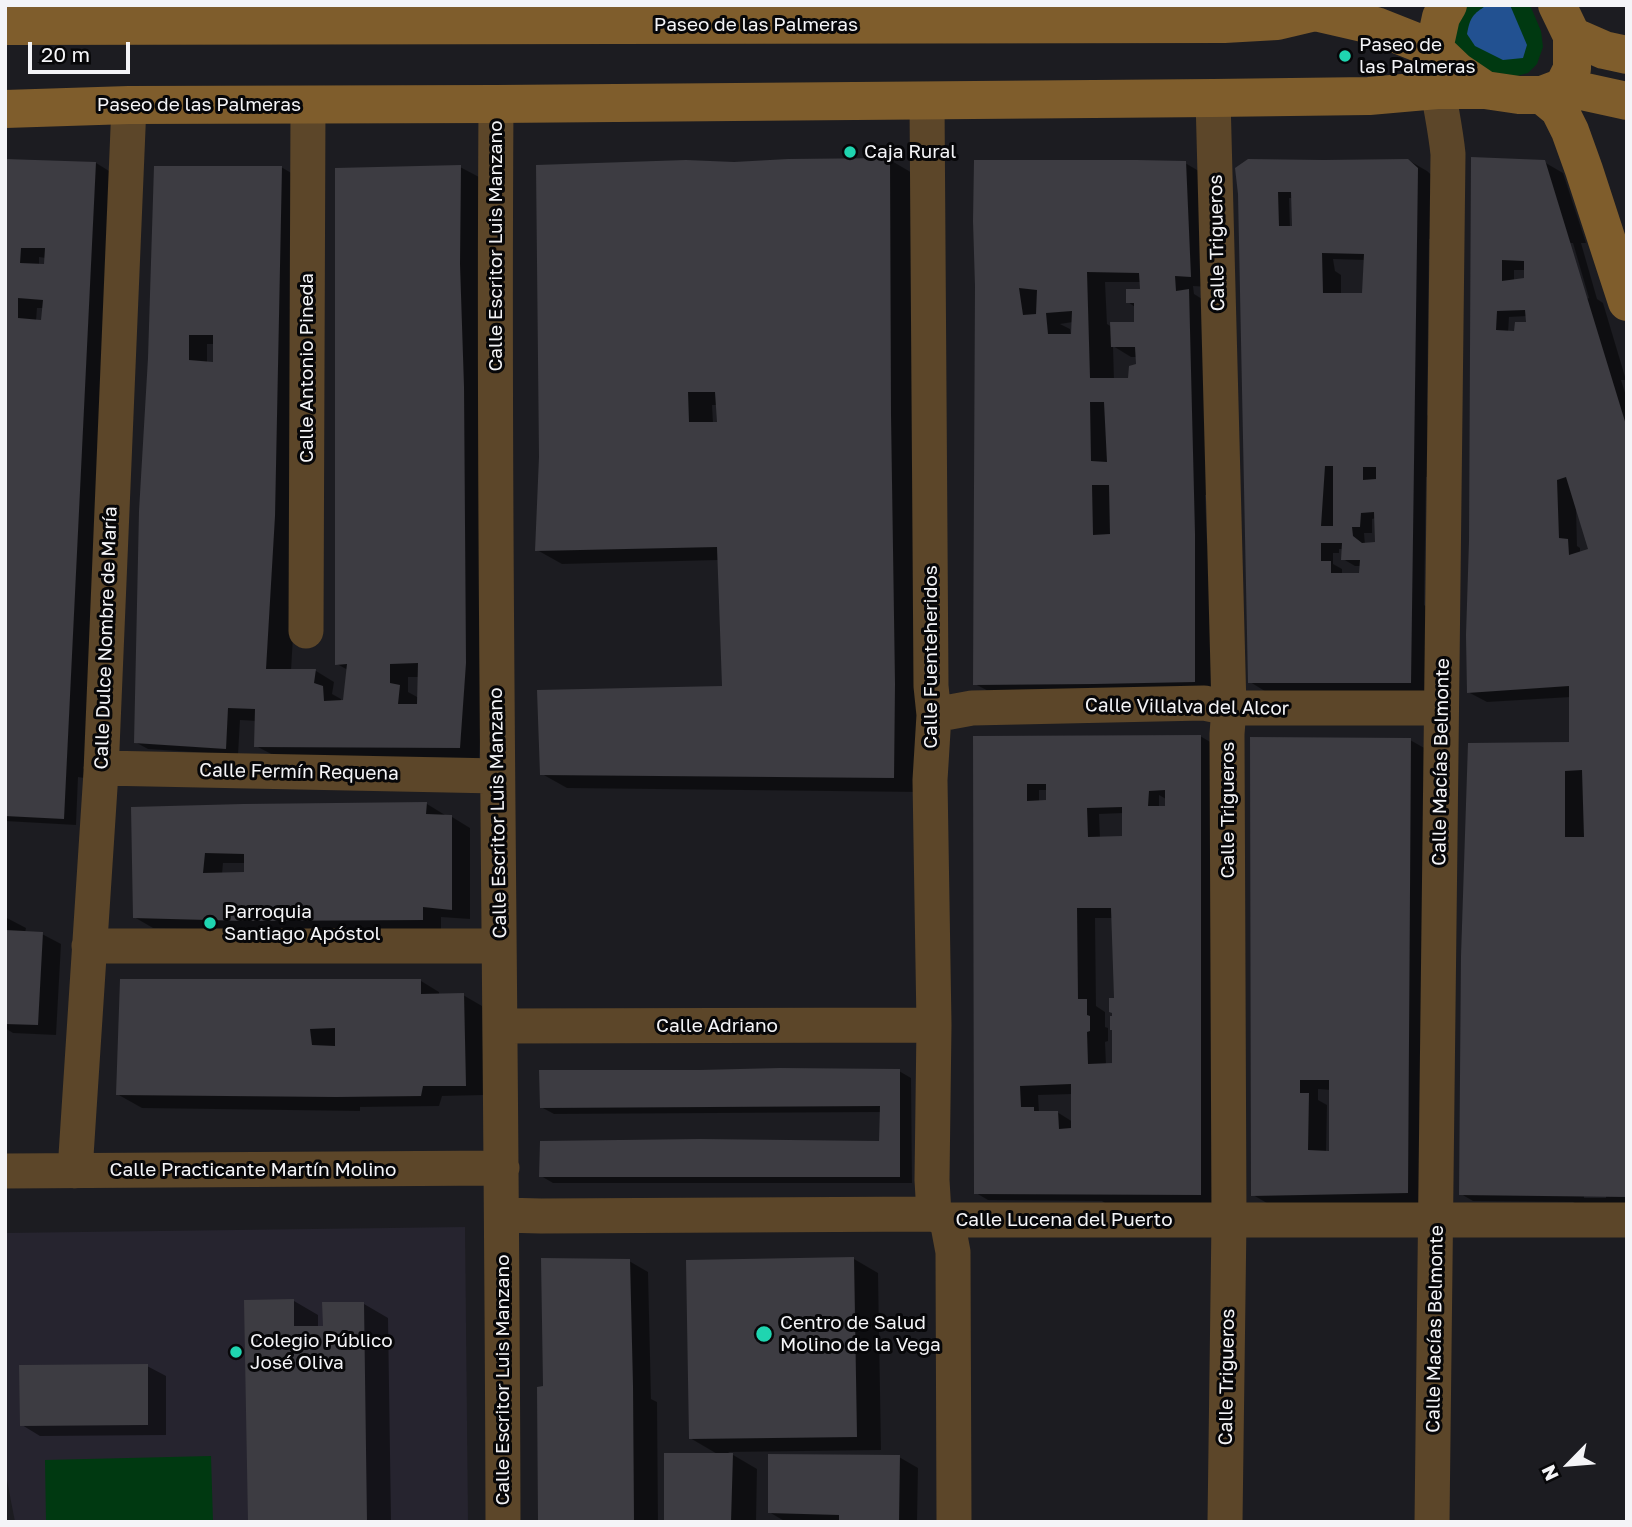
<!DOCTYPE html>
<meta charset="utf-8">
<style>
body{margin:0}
#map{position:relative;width:1632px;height:1527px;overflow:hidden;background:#1c1c21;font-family:"Golos Text",sans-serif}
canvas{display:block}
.frame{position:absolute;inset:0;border:7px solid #f4f4f7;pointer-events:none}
.north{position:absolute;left:1534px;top:1429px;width:70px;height:70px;-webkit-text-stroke:5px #070709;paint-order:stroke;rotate:245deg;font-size:19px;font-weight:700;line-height:28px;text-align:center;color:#f4f4f7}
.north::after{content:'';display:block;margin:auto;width:24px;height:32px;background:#f4f4f7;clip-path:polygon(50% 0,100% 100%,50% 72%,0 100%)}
.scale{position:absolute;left:28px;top:42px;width:102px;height:32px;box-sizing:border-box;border:4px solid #f4f4f7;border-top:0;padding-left:9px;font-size:21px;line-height:24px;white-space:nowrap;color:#f4f4f7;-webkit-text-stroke:5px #070709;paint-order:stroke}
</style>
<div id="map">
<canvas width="1632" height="1527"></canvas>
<div class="frame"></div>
<div class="north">N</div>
<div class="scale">20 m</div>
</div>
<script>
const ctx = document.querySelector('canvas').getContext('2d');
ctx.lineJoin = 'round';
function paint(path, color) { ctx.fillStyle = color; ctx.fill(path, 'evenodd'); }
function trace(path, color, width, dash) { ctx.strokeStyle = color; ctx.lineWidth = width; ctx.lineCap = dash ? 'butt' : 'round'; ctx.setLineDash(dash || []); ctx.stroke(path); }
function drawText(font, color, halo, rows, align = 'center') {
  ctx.font = font + ' "Golos Text",sans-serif'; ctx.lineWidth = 6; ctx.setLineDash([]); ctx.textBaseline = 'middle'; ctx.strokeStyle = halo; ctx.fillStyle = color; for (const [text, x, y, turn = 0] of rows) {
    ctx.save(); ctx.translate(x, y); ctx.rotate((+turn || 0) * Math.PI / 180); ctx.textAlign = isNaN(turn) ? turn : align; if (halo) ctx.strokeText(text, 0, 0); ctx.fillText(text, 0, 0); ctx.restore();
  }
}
paint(new Path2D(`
 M465,1227L468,1522H15L5,1470V1233Z`), '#26242f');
paint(new Path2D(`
 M1462,5H1530L1541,31L1543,47L1537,64L1528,73L1517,76L1485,71L1453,47Z
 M211,1456L213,1522H46L45,1460Z`), '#003911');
paint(new Path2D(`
 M1487,5H1510L1527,45L1523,58L1503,60L1475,46L1467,34C1470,17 1473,14 1487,5Z`), '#225191');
paint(new Path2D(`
 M1473,159L1544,162L1563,173L1586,243H1581L1597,299L1603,303L1626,380H1621L1627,399V1206L1586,1209L1573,1202L1473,1201L1461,1194L1571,744V697L1487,702L1468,692L1471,540ZM1569,243H1573L1589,298L1586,299ZM1514,270H1525V280L1514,281ZM1527,316L1528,324L1514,333H1508L1509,317ZM1576,507L1590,550L1580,553V548L1577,546ZM1584,1194H1606V1198H1584Z
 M890,160L914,174L919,792L567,788L542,774L724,688L719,560L562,564L537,550L734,164ZM712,405H718L719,423H713Z
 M1408,160L1427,171L1437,180L1435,239H1429L1427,415L1433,419L1432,477H1426L1424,605L1430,609L1429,693H1268L1250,682L1240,194ZM1289,198H1293L1294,228H1290ZM1333,259L1365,260L1364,295H1341V275L1335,271ZM1376,518V544L1365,545L1364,533H1372V519ZM1339,549H1343V559L1355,566H1361V574H1342V569L1333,564V553H1339Z
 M5,161L96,163L114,174L84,778L78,777L76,825L5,821ZM39,257L46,258V266H39ZM37,308H44L43,322L36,321Z
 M1185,163L1204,174L1209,287L1193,286L1194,294L1207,302L1211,495H1205L1207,543L1213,546V692L994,694L975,684L977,288ZM1105,282H1141L1142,291L1128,302L1135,307L1136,324L1112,327L1107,324ZM1073,322L1071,338L1070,329L1060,324ZM1113,346L1131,357H1138V365L1130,380H1114Z
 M281,167L300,178L299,531L291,671H316L334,682L332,694L341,699V702L345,701L348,670L337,664L460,167L479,177L484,676L479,758L275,756L256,746L257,721L240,720L238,755L148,749L135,742L150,358ZM207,344H215V364L207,363ZM408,677H419V698L408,692Z
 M1200,736L1219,747V1204L1108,1205L1102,1201L988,1200L976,1193L975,738ZM1039,790H1048V802H1039ZM1159,795L1166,799V808H1159ZM1124,813V838H1100L1099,814ZM1095,918H1113L1116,999L1114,1017V1065H1106L1105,1042L1108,1041V1028L1105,1027V1012L1096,1006ZM1073,1094V1122L1057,1112H1039L1038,1095Z
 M1410,740L1435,754L1432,1206H1272L1253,1195ZM1318,1089L1331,1090V1154L1326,1152L1327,1105L1318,1100Z
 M427,804L445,815V817H452L470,828V919L441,917V929L264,931L153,928L134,917L243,806ZM223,863H246V873L222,874Z
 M5,917L26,928L25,933L42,934L61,944L56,1035L13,1033L5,1028Z
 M421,981L439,992V995H463L482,1006L484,1095L442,1096L439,1106L360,1107V1111L142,1108L117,1094Z
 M899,1071L911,1078L912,1183H553L541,1176L880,1142L881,1112L554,1114L541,1107Z
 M854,1259L878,1273L881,1450L728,1452L757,1469L756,1522H666L719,1455L690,1438Z
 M629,1261L648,1272L651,1399L657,1402L658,1522H540L550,1389Z
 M294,1301L318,1315V1328L325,1327L364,1304L388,1318L391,1522H249Z
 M147,1366L166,1376V1435L40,1436L22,1425Z
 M899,1457L918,1468L917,1522H786L769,1512Z`), '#0007');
paint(new Path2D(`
 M1471,157L1545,160L1627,428V1197L1459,1195L1461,956L1468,743L1569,742V686L1467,693L1466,635L1469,541ZM1502,260L1524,261V278L1502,281ZM1525,310L1526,322H1515L1514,331L1496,330L1497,311ZM1566,477L1588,549L1569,555L1568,539L1559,538L1557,480ZM1582,770L1584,837H1565V771Z
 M890,158L891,415L895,684L894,778L540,775L537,690L722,686L717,547L535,551L539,457L536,165L686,160L734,162L788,159ZM688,392H715L717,422H689Z
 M5,159L96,162L64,819L5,816ZM21,248H45L44,264L20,263ZM18,298L43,300L41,320L18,318Z
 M1248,159L1323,160L1408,159L1418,168L1411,683H1248L1238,194L1235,168ZM1278,192H1291L1292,226H1279ZM1322,253L1364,254L1362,293H1323ZM1325,466H1333V526H1321ZM1363,467H1376V479L1363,480ZM1374,512L1375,542L1362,543L1353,536L1352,527H1360L1361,513ZM1321,543H1342L1341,560H1360L1359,573H1331V561H1321Z
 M974,160H1136L1186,161L1191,277L1175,276L1176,291L1189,289L1195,534V682L1094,684L973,685L975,286L973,221ZM1087,272L1139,273L1140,289H1126V303H1134V322H1110L1111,347H1135L1136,364L1129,366L1128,378H1090ZM1019,288L1037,290L1036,314L1023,315ZM1072,311L1071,334H1048L1046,313ZM1090,402H1104L1107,462L1091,461ZM1092,485H1109L1110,534L1093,535Z
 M461,165L460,264L464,387L466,663L460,748L254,747L255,709L228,708L226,749L134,743L139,511L148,358L154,166H282L275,516L266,669H316L314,683L323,686L324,701L343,700L347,664L335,665V168ZM189,335H213V362L189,360ZM418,663L417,704H398L400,685L390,683V664Z
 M1201,735V1195L974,1194L973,736ZM1027,784H1046V800L1027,801ZM1165,790V806H1148L1149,791ZM1122,807V836L1088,837L1087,808ZM1077,908H1111L1114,998H1109V1012L1112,1013V1016H1110V1030H1112V1063L1088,1064L1087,1032L1090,1031V1016L1087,1015V999H1078ZM1071,1084V1128L1059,1129L1058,1111H1034V1107H1021L1020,1086Z
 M1250,737L1411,738L1408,1193L1251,1196ZM1300,1080H1329V1151L1308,1150L1309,1093H1300Z
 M427,802L426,814L452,815V910L423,907V920L245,921L133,918L131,807L243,804ZM205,853L244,854V872L203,873Z
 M5,930L43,932L38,1025L5,1024Z
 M120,979H421V994L464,993L466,1086H423L421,1096L336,1097L116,1095ZM335,1028V1046L312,1045L310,1029Z
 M780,1068L900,1069V1177H539L540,1141L700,1139L879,1141L880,1106L540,1108L539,1070H699Z
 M854,1257L857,1437L689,1439L686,1260Z
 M541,1258L630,1259L633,1386L634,1522H538L537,1387L543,1386Z
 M294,1299V1326H323L322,1302H364L367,1522H248L244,1300Z
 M148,1364V1425L20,1426L19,1365Z
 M664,1453H733L731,1522H664Z
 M768,1454L900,1455L899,1522H839V1515L768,1513Z`), '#3d3c42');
trace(new Path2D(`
 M1213,98L1229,708L1227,734L1229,1220L1225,1522
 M927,100L931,686L934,715L930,780L934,1025L932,1180L934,1214
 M496,104C493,577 502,1049 503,1522
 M306,631L308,105
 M934,715L972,708L1204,703L1229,708H1441
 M101,768L497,776
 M89,946H499
 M500,1026L934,1025
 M5,1171L502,1168
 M75,1171L101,772L129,105
 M502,1215L541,1216L934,1214L947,1220H1627
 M947,1220L953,1252L954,1522
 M1432,1522L1448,154C1445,123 1437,94 1435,63`), '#5c4629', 35);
trace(new Path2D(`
 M5,26L1224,24L1277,21L1315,12L1376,26L1434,49L1457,71L1485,90
 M1572,36L1604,50L1627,55
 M1434,49L1441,17L1448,5
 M1563,87L1627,101
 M1542,95L1559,109L1570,131L1584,170L1627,302
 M5,109L129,105L496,104L1213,98L1369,96L1437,90H1485L1519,95H1542L1563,87L1572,69V36L1557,5`), '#7f5d2c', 38);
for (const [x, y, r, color] of [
 [1345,56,7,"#1fd5b0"],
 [850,152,7,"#1fd5b0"],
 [210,923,7,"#1fd5b0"],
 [764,1334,9,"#1fd5b0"],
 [236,1352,7,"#1fd5b0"]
]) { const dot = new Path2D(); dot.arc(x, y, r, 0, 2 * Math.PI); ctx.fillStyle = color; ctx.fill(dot); trace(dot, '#070709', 2.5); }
drawText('19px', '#f4f4f7', '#070709', [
 ["Paseo de las Palmeras",756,25],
 ["Paseo de las Palmeras",199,105],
 ["Calle Trigueros",1217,243,-91],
 ["Calle Escritor Luis Manzano",496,246,-90],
 ["Calle Antonio Pineda",307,368,-90],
 ["Calle Dulce Nombre de María",106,638,-88],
 ["Calle Fuenteheridos",931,657,-90],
 ["Calle Villalva del Alcor",1187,707,1],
 ["Calle Macías Belmonte",1441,762,-89],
 ["Calle Fermín Requena",299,772,1],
 ["Calle Trigueros",1228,810,-90],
 ["Calle Escritor Luis Manzano",498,813,-91],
 ["Calle Adriano",717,1026],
 ["Calle Practicante Martín Molino",253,1170],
 ["Calle Lucena del Puerto",1064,1220],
 ["Calle Macías Belmonte",1435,1329,-89],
 ["Calle Trigueros",1227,1377,-89],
 ["Calle Escritor Luis Manzano",503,1380,-90]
]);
drawText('19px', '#f4f4f7', '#070709', [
 ["Paseo de",1359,45],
 ["las Palmeras",1359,67],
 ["Caja Rural",864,152],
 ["Parroquia",224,912],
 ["Santiago Apóstol",224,934],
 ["Centro de Salud",780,1323],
 ["Molino de la Vega",780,1345],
 ["Colegio Público",250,1341],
 ["José Oliva",250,1363]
], 'left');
</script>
